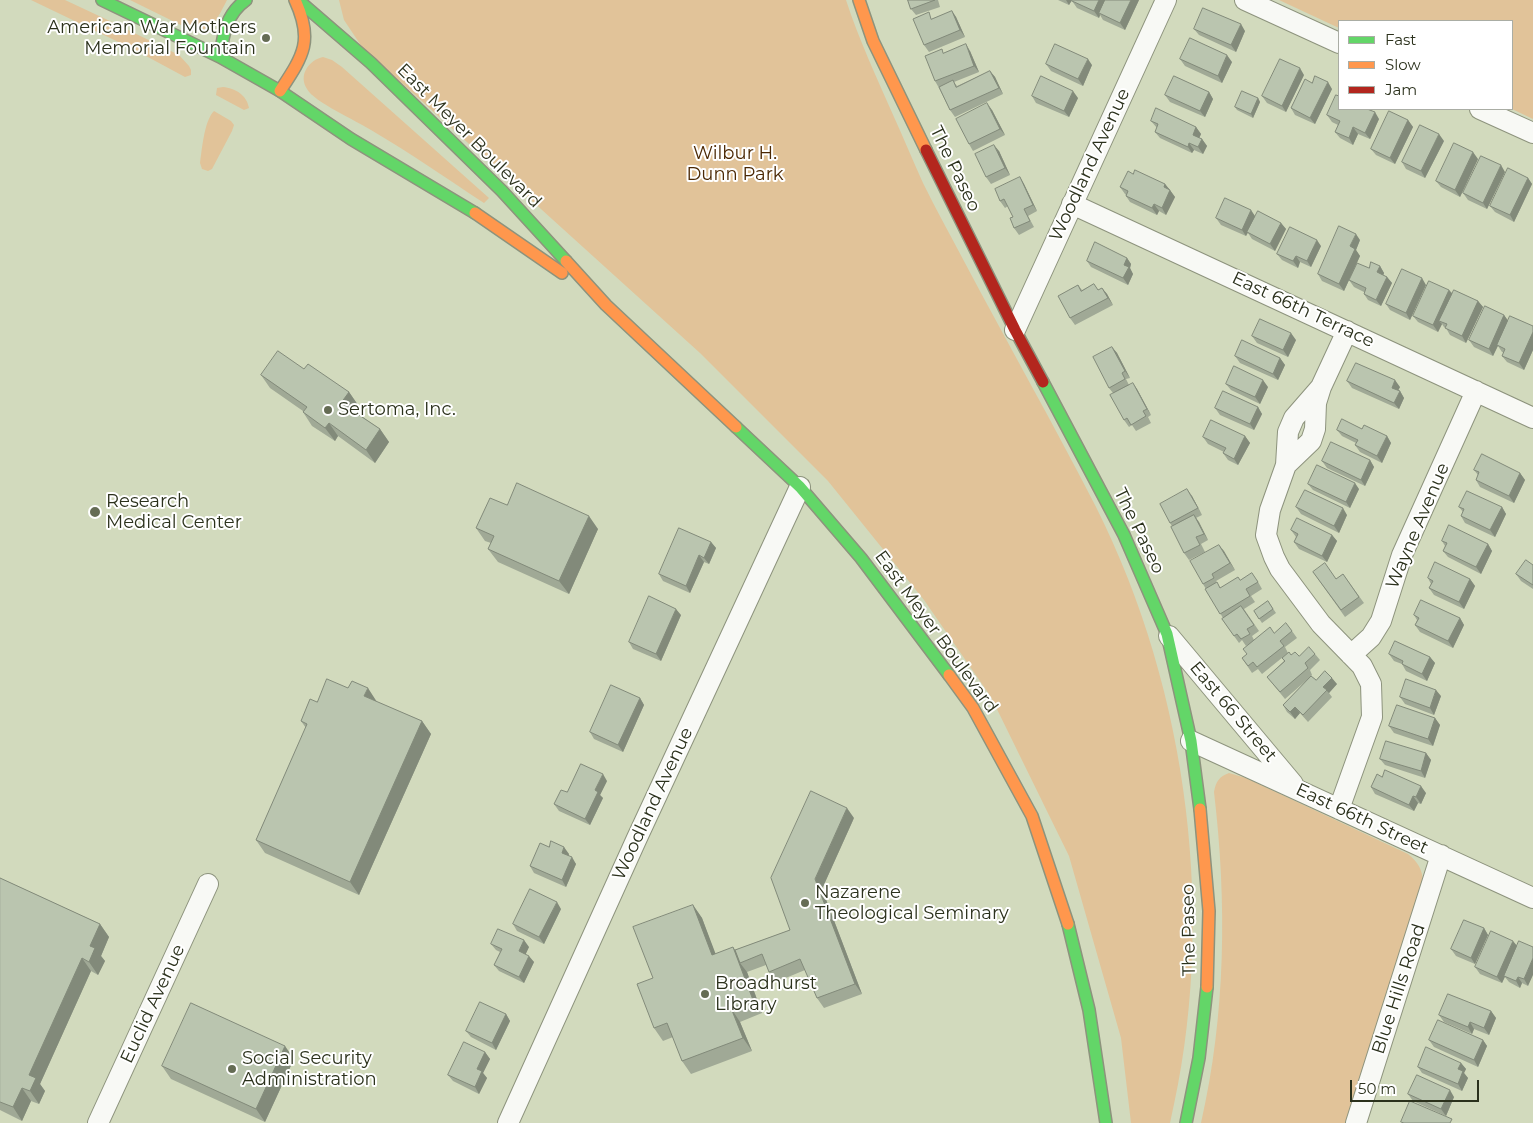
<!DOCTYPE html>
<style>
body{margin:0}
#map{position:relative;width:1533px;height:1123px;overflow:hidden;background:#d2dabd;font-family:Montserrat,sans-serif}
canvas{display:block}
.legend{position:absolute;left:1338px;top:20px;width:175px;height:90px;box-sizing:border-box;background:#fff;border:1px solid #aaada4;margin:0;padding:6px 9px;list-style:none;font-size:15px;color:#2b311c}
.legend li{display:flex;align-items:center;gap:10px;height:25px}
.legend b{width:25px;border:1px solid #aaada4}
.scale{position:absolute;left:1350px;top:1080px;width:129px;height:22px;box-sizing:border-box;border:2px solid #2b311c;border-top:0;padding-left:6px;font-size:15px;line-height:18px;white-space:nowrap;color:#2b311c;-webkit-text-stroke:4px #fff;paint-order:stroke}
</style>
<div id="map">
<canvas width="1533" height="1123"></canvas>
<ul class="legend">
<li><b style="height:6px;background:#63d668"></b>Fast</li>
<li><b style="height:6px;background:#ff974d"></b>Slow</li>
<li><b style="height:6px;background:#b3261e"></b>Jam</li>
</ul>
<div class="scale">50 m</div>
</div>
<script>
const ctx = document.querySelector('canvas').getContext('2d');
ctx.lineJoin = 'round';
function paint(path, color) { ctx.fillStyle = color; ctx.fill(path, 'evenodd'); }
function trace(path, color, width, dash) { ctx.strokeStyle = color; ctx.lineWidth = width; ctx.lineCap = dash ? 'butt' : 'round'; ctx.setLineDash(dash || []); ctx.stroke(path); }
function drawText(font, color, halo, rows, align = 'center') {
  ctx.font = font + ' Montserrat,sans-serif'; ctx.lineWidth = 4; ctx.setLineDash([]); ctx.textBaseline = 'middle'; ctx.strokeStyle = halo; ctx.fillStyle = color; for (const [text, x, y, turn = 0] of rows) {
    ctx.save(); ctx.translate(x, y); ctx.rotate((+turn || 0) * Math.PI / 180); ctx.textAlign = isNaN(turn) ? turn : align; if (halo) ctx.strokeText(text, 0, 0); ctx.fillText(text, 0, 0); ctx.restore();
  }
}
paint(new Path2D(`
 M31,0H65L112,22L179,55L189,66L191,70V75L185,77L133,49Z
 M130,0H227C218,17 214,30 193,31Z
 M339,0H846C859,40 877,78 894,117C904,139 913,161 923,183C936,210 951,236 965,263C1008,344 1054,425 1096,507C1189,692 1218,922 1170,1123H1131L1121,1038L1069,856L991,697L924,600L828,481L700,353L362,47L344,20Z
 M1279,0H1533V119L1512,109V21H1339V28Z
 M323,57L332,60L342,67L489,198L484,203C446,178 410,153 371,130C357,121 314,102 307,89C298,75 309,60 323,57Z
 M223,87C235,88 247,95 249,108L244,110L216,95L217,88Z
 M214,111L231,121L234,125L232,131L212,169L208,171L202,169L200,163C202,150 204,121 214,111Z
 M1229,773L1246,778L1408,854C1418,862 1422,869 1423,881L1347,1123H1201C1226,1014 1227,902 1214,792C1216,781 1219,777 1229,773Z`), '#e1c399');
const street = new Path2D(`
 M1245,0L1339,43
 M1480,109L1533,133
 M1072,204L1533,418
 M1015,330L1166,0
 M1321,387L1294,418L1288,432L1286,465L1270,510L1266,535L1274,557L1280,569L1321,624L1362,666L1371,684L1372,717L1339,809
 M1286,465L1311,441L1315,429L1316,403L1321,387L1347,331
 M1169,636L1293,784
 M1351,655L1371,637L1381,621L1402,555L1476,391
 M1191,741L1533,898
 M98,1123L208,884
 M508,1123L637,838L800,487
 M1356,1123L1441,855`);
const fast = new Path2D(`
 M102,0L220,57L280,91L351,139L475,213
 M298,0L371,63L502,191L566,261
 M220,57C223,35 226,14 246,0
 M1043,382L1124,535L1167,634L1191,741L1200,809
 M736,427L800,487L861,558L949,675
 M1068,924L1089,1010L1106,1123
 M1186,1123L1199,1058L1207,987`);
const slow = new Path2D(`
 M859,0L873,41L926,150
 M280,91C303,56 314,41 295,0
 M475,213L562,273
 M566,261L606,305L736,427
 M949,675L973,708L1032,816L1068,924
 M1200,809L1209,911L1207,987`);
const jam = new Path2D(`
 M926,150L1015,330L1043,382`);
trace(street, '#8d937d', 22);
trace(fast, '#8d937d', 14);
trace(slow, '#8d937d', 14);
trace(jam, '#8d937d', 14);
trace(street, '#f8f9f5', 20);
trace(fast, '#63d668', 11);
trace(slow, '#ff974d', 11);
trace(jam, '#b3261e', 11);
paint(new Path2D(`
 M908,0H938L940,7L916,15L911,9Z
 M1058,0H1072L1069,5Z
 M1073,0H1139L1125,30L1103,20L1100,15L1099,18L1077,8L1072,1Z
 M952,11L956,17L965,37L929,52L924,45L933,19Z
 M1194,29L1245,31L1236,52L1199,35Z
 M970,51L979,72L954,82L957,86L990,71L995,77L1003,94L955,117L950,110L939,88L935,81L944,53Z
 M1180,59L1232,62L1222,83L1185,66Z
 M1046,64L1092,65L1083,86L1051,71Z
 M1304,75L1286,112L1267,103L1262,96Z
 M1312,83L1332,89L1315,124L1295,115L1291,108Z
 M1209,92L1213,99L1205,117L1170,102L1165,95Z
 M1032,96L1078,98L1069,117L1036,103Z
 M1258,98L1260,102L1253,118L1237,110L1235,107Z
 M992,110L1005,135L973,151L969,144Z
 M1327,115L1379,119L1370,139L1358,134L1353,145L1340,138L1335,132L1338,125L1332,122Z
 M1408,120L1413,127L1395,164L1376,155L1371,149Z
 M1151,121L1196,127L1201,134L1199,138L1202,139L1207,146L1203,154L1194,150L1192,153L1160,138L1155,132L1157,128Z
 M1444,141L1425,178L1406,169L1402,162Z
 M999,151L1010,175L991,184L986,177Z
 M1478,159L1460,197L1441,187L1436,181Z
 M1505,172L1487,209L1468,200L1463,193Z
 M1133,174L1165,184L1175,197L1166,215L1159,211L1157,215L1130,202L1126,196V195L1125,194L1120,187Z
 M1020,177L1024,184L1037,211L1028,216L1034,227L1019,235L1014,228L1013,217L1008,206L1005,208L1000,201Z
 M1528,178L1532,184L1514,222L1495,212L1490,206Z
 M1255,216L1281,223L1286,229L1275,251L1252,239L1248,233L1246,236L1221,225L1216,218Z
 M1360,240L1356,250L1360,256L1344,291L1322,281L1318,274Z
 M1321,246L1311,267L1300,262L1298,268L1282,260L1277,254Z
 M1127,258L1131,264L1130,268L1133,274L1128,285L1091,267L1087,261Z
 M1380,266L1384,273L1383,275L1387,277L1392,283L1381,306L1368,300L1364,294V292L1354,287L1349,280L1369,268Z
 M1094,284L1098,290L1102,288L1107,294L1113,305L1075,325L1070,318L1078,285L1082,290Z
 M1426,285L1410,320L1390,310L1386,304Z
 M1449,290L1452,293L1478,301L1483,307L1466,343L1450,335L1446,328L1444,327L1442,324L1438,332L1418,322L1413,316Z
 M1504,315L1508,321L1533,326V350L1524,370L1507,362L1502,356L1504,353L1502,352L1498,346L1493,356L1474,347L1469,340Z
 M1252,336L1296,340L1288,357L1257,343Z
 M1112,347L1117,353L1130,378L1126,379L1129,385L1137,389L1151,415L1148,417L1151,423L1136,431L1132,425L1129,427L1124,420L1113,393L1109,388Z
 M1235,356L1280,358L1285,365L1278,380L1240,363Z
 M304,369L349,392L358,405L354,411L380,429L389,442L375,463L338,436L335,441L312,426L303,412V411L270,388L261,375Z
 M1347,381L1400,387L1398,391H1400L1404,398L1399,409L1352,388Z
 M1226,384L1268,387L1260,404L1231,390Z
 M1258,407L1262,414L1254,430L1220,415L1215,408Z
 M1362,429L1387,436L1391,443L1382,463L1360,452L1355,445L1356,443L1342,436L1337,430Z
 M1245,436L1250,443L1238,465L1228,460L1223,453L1224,452L1208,444L1203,437Z
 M1370,460L1374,467L1365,486L1327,468L1322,461Z
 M1474,470L1520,473L1525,480L1514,503L1480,487L1476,480L1478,475Z
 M1308,484L1359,489L1350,508L1313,490Z
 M1192,496L1202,515L1196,518L1208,540L1201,544L1205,552L1189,560L1184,553L1172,526L1170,523Z
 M507,505L598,529L569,594L498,562L488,549L491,543L485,541L476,528Z
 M1296,507L1347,515L1339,533L1301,514Z
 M1459,507H1502L1506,514L1495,537L1465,523L1461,516L1463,512Z
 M1291,530L1332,535L1337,541L1327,562L1299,549L1294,542L1296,537Z
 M1442,541L1488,544L1492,551L1481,574L1448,557L1443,551L1445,546Z
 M711,542L716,548L709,564L704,562L690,593L663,581L659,574Z
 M1219,545L1235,570L1216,581L1220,588L1241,580H1257L1262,589L1251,596L1255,602L1244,609L1259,631L1252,636L1254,640L1274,633L1292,631L1297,638L1285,647L1288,653L1262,674L1258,669L1252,673L1242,658L1247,654L1249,644L1246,646L1242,640L1239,643L1222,619L1223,618L1203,584Z
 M1533,565V589L1521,581L1516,574Z
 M1313,572L1336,579L1343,574L1364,603L1345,617Z
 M1428,578L1470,579L1475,586L1464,609L1434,595L1429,588L1431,584Z
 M1268,601L1276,613L1262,623L1254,611Z
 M681,615L661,661L633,649L629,642Z
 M1414,615L1460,618L1464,625L1453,648L1420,632L1415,625L1417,620Z
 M1315,654L1320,660L1310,670L1312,675L1311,676L1316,680L1337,684L1329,693L1332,697L1308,722L1300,713L1295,719L1287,712L1283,705L1308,679L1285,699L1267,677L1284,661L1282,658L1291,655L1299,656Z
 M1389,654L1430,657L1435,663L1427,681L1406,671L1402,664L1394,661Z
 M1441,696L1434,715L1405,704L1400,697Z
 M640,698L644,705L623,752L594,739L590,732Z
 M317,702H377L422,721L431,734L359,895L265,853L256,840L306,728L301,721Z
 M1435,718L1440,725L1433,746L1394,733L1389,726Z
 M1426,753L1431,760L1425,778L1385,765L1380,759Z
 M607,781L600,795L603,798L590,825L559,811L554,804L567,792Z
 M1371,787L1426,793L1421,804L1418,803L1414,811L1375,794Z
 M854,818L822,889L862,994L824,1008L817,998L805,970L776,982L769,972L766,965L747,972L762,1013L740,1022L752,1051L691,1074L682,1061L673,1037L663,1041L654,1028L653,978L693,905L702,918L715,954L735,950L790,930Z
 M549,847L569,854L568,856L576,864L566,887L534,873L530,866Z
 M0,878L100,924L109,937L101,956L105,961L98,975L91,971L40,1084L45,1091L39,1104L31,1101L22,1121L0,1110Z
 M561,909L544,944L517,931L513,924Z
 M1484,928L1488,935L1475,964L1456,956L1451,949Z
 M491,944L529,947L525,954L534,962L524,983L499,971L494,965L500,952L496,950Z
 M1517,946L1528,986L1522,983L1520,988L1509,982L1505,977L1502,983L1480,974L1475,967Z
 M1491,1011L1496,1018L1489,1035L1474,1029L1472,1034L1444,1022L1439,1015Z
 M506,1014L510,1021L496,1050L471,1037L466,1031Z
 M1429,1040H1483L1487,1046L1478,1067L1434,1047Z
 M485,1052L490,1059L483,1073L487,1078L479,1094L453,1081L448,1075Z
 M294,1059L265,1122L171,1079L162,1066Z
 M1461,1063L1466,1069L1464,1073L1468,1078L1462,1091L1422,1073L1418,1067Z
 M1408,1094L1454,1097L1446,1116L1413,1101Z`), '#a0a996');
paint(new Path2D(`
 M1066,0H1072L1069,5Z
 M1099,0H1107L1099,13L1100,15L1099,18L1094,11Z
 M1131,0H1139L1125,30L1120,23Z
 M952,11L956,17L965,37L960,30Z
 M1241,24L1245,31L1236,52L1231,45Z
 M966,44L970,51L979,72L974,66Z
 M1227,55L1232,62L1222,83L1218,76Z
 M1088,59L1092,65L1083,86L1078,79Z
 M1300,68L1304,75L1286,112L1282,106Z
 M990,71L995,77L1003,94L999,88Z
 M1328,82L1332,89L1315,124L1310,118Z
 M1073,91L1078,98L1069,117L1064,111Z
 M1209,92L1213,99L1205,117L1200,111Z
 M1258,98L1260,102L1253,118L1251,114Z
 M987,103L992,110L1005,135L1000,129Z
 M1375,112L1379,119L1370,139L1365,133Z
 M1408,120L1413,127L1395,164L1390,158Z
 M1196,127L1201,134L1198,141L1193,135Z
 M1353,127L1358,134L1353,145L1349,138Z
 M1439,134L1444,141L1425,178L1421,171Z
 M1202,139L1207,146L1203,154L1198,147Z
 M1189,143L1194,150L1192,153L1188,147Z
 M994,145L999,151L1010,175L1005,168Z
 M1473,152L1478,159L1460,197L1455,190Z
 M1501,165L1505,172L1487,209L1483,203Z
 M1020,177L1024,184L1037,211L1033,205Z
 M1528,178L1532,184L1514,222L1510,215Z
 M1165,184L1170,190L1164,187Z
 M1170,190L1175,197L1166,215L1162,208Z
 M1154,204L1159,211L1157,215L1152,208Z
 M1251,210L1255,216L1246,236L1242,230Z
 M1281,223L1286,229L1275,251L1270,244Z
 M1356,234L1360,240L1356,250L1360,256L1344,291L1339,284L1350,246Z
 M1317,240L1321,246L1311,267L1307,261Z
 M1296,256L1300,262L1298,268L1293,261Z
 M1127,258L1131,264L1130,268L1133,274L1128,285L1123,278L1124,265Z
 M1380,266L1384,273L1382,279L1377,272Z
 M1387,277L1392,283L1381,306L1376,300Z
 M1422,278L1426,285L1410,320L1406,313Z
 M1102,288L1107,294L1113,305L1108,298Z
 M1449,290L1454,296L1439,321L1442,324L1438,332L1433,325Z
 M1478,301L1483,307L1466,343L1462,336Z
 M1504,315L1509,322L1493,356L1489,349Z
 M1533,332V350L1524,370L1519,363Z
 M1291,333L1296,340L1288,357L1283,350Z
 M1112,347L1117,353L1130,378L1125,371Z
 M1280,358L1285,365L1278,380L1273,374Z
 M1263,380L1268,387L1260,404L1255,397Z
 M1395,380L1400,387L1396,394L1392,388Z
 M1133,383L1137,389L1151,415L1147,409Z
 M1400,391L1404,398L1399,409L1394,403Z
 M349,392L358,405L350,416L341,403Z
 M1258,407L1262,414L1254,430L1250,424Z
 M329,423L338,436L335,441L325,428Z
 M380,429L389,442L375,463L366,450Z
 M1245,436L1250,443L1238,465L1234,459Z
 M1387,436L1391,443L1382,463L1377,456Z
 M1370,460L1374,467L1365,486L1361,480Z
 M1520,473L1525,480L1514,503L1509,496Z
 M1355,483L1359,489L1350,508L1346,502Z
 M1187,489L1192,496L1202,515L1198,508Z
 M1502,507L1506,514L1495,537L1490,530Z
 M1343,508L1347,515L1339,533L1334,526Z
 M1194,515L1199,522L1208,540L1204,534Z
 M589,516L598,529L569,594L559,581Z
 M1332,535L1337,541L1327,562L1322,556Z
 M711,542L716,548L709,564L704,558Z
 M1488,544L1492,551L1481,574L1476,567Z
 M1219,545L1224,551L1235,570L1230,563Z
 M699,555L704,562L690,593L686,586Z
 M1470,579L1475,586L1464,609L1459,602Z
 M676,609L681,615L661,661L656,654Z
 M1460,618L1464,625L1453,648L1448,641Z
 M1430,657L1435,663L1427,681L1422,674Z
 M1332,678L1337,684L1329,693L1323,687Z
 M368,688L377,702L364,696Z
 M1436,690L1441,696L1434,715L1430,708Z
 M640,698L644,705L623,752L618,745Z
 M1295,707L1300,713L1295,719L1290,712Z
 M1435,718L1440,725L1433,746L1428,739Z
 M422,721L431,734L359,895L350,882Z
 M1426,753L1431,760L1425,778L1421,771Z
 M603,774L607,781L600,795L603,798L590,825L585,819L595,790Z
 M1421,786L1426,793L1421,804L1416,797Z
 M1413,796L1418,803L1414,811L1409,805Z
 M847,808L854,818L822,889L862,994L855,984L815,879Z
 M564,847L569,854L567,860L562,853Z
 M572,857L576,864L566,887L562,880Z
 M557,902L561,909L544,944L539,937Z
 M693,905L702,918L721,968L712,955Z
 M100,924L109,937L101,956L105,961L98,975L89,962L90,946Z
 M1484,928L1488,935L1475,964L1471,958Z
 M524,940L529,947L524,958L519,951Z
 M1513,941L1518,947L1502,983L1497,977Z
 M733,947L742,960L740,963L747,972L762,1013L753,1000Z
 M529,956L534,962L524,983L519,977Z
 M82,958L91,971L40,1084L45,1091L39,1104L30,1091L29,1075Z
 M1533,958V975L1528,986L1524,979Z
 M1518,977L1522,983L1520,988L1516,981Z
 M731,1008L740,1022L752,1051L743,1038Z
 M1491,1011L1496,1018L1489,1035L1484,1028Z
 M506,1014L510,1021L496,1050L492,1043Z
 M1470,1022L1474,1029L1472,1034L1468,1027Z
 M1483,1040L1487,1046L1478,1067L1474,1060Z
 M285,1046L294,1059L265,1122L256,1109Z
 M485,1052L490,1059L483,1073L487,1078L479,1094L475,1087L477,1069Z
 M1461,1063L1466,1069L1464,1073L1468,1078L1462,1091L1458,1084V1069Z
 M22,1088L31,1101L22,1121L13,1107Z
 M1450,1090L1454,1097L1446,1116L1441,1109Z`), '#828a7a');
const building = new Path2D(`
 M908,0H935L911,9Z
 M1073,0H1099L1094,11L1072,1Z
 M1105,0H1131L1120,23L1099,13Z
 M1203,8L1241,24L1231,45L1194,29Z
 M952,11L960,30L924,45L913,19L929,12L931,19Z
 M1190,38L1227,55L1218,76L1180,59Z
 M966,44L974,66L935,81L925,56L942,49L943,53Z
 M1055,44L1088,59L1078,79L1046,64Z
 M1280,59L1300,68L1282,106L1262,96Z
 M990,71L999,88L950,110L939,87L953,80L956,87Z
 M1041,76L1073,91L1064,111L1032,96Z
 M1174,76L1209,92L1200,111L1165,95Z
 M1315,76L1328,82L1310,118L1291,108L1305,79L1312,83Z
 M1242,91L1258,98L1251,114L1235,107Z
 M1336,95L1339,96V109H1367L1375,112L1365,133L1353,127L1349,138L1335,132L1340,121L1327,115Z
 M987,103L1000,129L969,144L956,119Z
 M1156,108L1196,127L1193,135L1202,139L1198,147L1189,143L1188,147L1155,132L1158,124L1151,121Z
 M1389,111L1408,120L1390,158L1371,149Z
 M1420,125L1439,134L1421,171L1402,162Z
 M1454,143L1473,152L1455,190L1436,181Z
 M994,145L1005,168L986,177L975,154Z
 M1481,156L1501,165L1483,203L1463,193Z
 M1508,168L1528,178L1510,215L1490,206Z
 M1135,170L1165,184L1164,187L1170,190L1162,208L1154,204L1152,208L1126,196L1128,191L1120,187L1128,171L1133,174Z
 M1020,177L1033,205L1024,209L1030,221L1014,228L1010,218L1013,217L1004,199L1000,201L995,189Z
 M1225,198L1251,210L1242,230L1216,218Z
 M1258,211L1281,223L1270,244L1247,232Z
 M1339,226L1356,234L1350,246L1355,249L1339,284L1318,274Z
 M1290,227L1317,240L1307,261L1296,256L1293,261L1277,254Z
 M1095,242L1127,258L1124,265L1129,267L1123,278L1087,261Z
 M1371,262L1380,266L1377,272L1387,277L1376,300L1364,294L1366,288L1349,280L1357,263L1369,268Z
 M1402,269L1422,278L1406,313L1386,304Z
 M1429,281L1449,290L1433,325L1413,316Z
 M1094,284L1098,290L1102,288L1108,298L1070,318L1058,296L1078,285L1081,291Z
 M1454,290L1478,301L1462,336L1445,328L1447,324L1439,321Z
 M1485,306L1504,315L1489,349L1469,340Z
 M1510,316L1533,326V332L1519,363L1502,356L1505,349L1497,345Z
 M1260,319L1291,333L1283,350L1252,336Z
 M1242,340L1280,358L1273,374L1235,356Z
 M1112,347L1125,371L1122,373L1125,379L1109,388L1093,357Z
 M278,351L304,369L308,364L349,392L341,403L380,429L366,450L329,423L325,428L303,412L307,407L261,375Z
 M1356,363L1395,380L1392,388L1400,391L1394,403L1347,381Z
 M1234,366L1263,380L1255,397L1226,384Z
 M1133,383L1147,409L1143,411L1146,416L1131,425L1127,418L1124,420L1110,395Z
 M1223,391L1258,407L1250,424L1215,408Z
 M1342,419L1362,429L1364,425L1387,436L1377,456L1355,445L1358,440L1337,430Z
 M1211,420L1245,436L1234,459L1223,453L1226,448L1203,437Z
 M1331,442L1370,460L1361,480L1322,461Z
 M1482,454L1520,473L1509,496L1476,480L1479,472L1474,470Z
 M1317,465L1355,483L1346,502L1308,484Z
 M517,483L589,516L559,581L488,549L494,536L476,528L490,498L507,505Z
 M1187,489L1198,508L1170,523L1160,504Z
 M1305,490L1343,508L1334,526L1296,507Z
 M1467,491L1502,507L1490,530L1461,516L1464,509L1459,507Z
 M1194,515L1204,534L1196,537L1200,545L1184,553L1171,527Z
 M1297,518L1332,535L1322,556L1294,542L1298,534L1291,530Z
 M1449,525L1488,544L1476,567L1443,551L1447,543L1442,541Z
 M679,528L711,542L704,558L699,555L686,586L659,574Z
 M1219,545L1230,563L1212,574L1214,578L1203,584L1190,561Z
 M1526,560L1533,565V585L1516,574Z
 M1435,562L1470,579L1459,602L1429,588L1433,581L1428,578Z
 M1325,563L1336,579L1343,574L1359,597L1341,610L1313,572Z
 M1252,573L1258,582L1246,589L1250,596L1220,614L1205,589L1217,582L1220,588L1238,577L1240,580Z
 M649,596L676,609L656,654L629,642Z
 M1421,600L1460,618L1448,641L1415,625L1419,618L1414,615Z
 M1268,601L1273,609L1259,619L1254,611Z
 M1241,606L1254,625L1247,629L1250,634L1241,639L1237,634L1234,636L1222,619Z
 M1286,623L1292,631L1280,641L1284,646L1257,667L1253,662L1248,666L1242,658L1247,654L1243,649L1270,627L1274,633Z
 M1395,641L1430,657L1422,674L1402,664L1403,661L1389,654Z
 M1309,647L1315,654L1305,663L1308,668L1280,692L1267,677L1285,661L1282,658L1289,652L1291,655L1295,652L1299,656Z
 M1325,671L1332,678L1323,687L1327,690L1303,715L1295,707L1290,712L1283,705L1311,676L1316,680Z
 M327,679L348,688L352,681L368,688L364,696L422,721L350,882L256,840L307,724L301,721L310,699L317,702Z
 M1406,679L1436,690L1430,708L1400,697Z
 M611,685L640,698L618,745L590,732Z
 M1397,705L1435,718L1428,739L1389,726Z
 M1386,741L1426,753L1421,771L1380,759Z
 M581,764L603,774L595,790L598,792L585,819L554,804L561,790L567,792Z
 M1385,770L1421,786L1416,797L1413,796L1409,805L1371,787L1377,774L1382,777Z
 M811,791L847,808L815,879L855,984L817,998L800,959L769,972L762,954L740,963L735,950L790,930L771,878Z
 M551,841L564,847L562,853L572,857L562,880L530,866L540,843L549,847Z
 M0,878L100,924L90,946L95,948L89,962L82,958L29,1075L36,1078L30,1091L22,1088L13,1107L0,1102Z
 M530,889L557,902L539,937L513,924Z
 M693,905L712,955L733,947L753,1000L731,1008L743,1038L682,1061L667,1023L654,1028L637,984L653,978L633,927Z
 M1464,920L1484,928L1471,958L1451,949Z
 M498,929L524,940L519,951L529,956L519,977L494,965L502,949L491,944Z
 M1491,931L1513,941L1497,977L1475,967Z
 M1519,941L1533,947V958L1524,979L1518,977L1516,981L1504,976Z
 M1448,994L1491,1011L1484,1028L1470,1022L1468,1027L1439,1015Z
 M480,1002L506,1014L492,1043L466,1031Z
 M191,1003L285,1046L256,1109L162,1066Z
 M1438,1020L1483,1040L1474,1060L1429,1040Z
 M464,1042L485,1052L477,1069L482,1071L475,1087L448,1075Z
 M1426,1047L1461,1063L1458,1069L1463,1071L1458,1084L1418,1067Z
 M1417,1075L1450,1090L1441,1109L1408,1094Z
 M1410,1101L1452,1119L1450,1123H1404L1401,1122Z`);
paint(building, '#bac5af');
trace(building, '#828a7a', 1);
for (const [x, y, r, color] of [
 [266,38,5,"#656c54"],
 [328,410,5,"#656c54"],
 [95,512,6,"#656c54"],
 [805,903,5,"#656c54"],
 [705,994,5,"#656c54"],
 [232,1069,5,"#656c54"]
]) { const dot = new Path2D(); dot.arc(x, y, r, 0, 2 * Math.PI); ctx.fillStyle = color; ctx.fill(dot); trace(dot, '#fff', 2); }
drawText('18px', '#2b311c', '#fff', [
 ["American War Mothers",256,28,"right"],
 ["Memorial Fountain",256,49,"right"],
 ["Sertoma, Inc.",338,410],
 ["Research",106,502],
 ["Medical Center",106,523],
 ["Nazarene",815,893],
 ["Theological Seminary",815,914],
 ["Broadhurst",715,984],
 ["Library",715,1005],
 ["Social Security",242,1059],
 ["Administration",242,1080]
], 'left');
drawText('18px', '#2b311c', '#fff', [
 ["East Meyer Boulevard",469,136,45],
 ["Woodland Avenue",1090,165,-65],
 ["The Paseo",955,169,64],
 ["East 66th Terrace",1303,310,25],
 ["Wayne Avenue",1418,526,-67],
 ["The Paseo",1139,531,64],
 ["East Meyer Boulevard",936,632,54],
 ["East 66 Street",1233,712,50],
 ["Woodland Avenue",653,804,-65],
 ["East 66th Street",1362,819,25],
 ["The Paseo",1189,930,-91],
 ["Blue Hills Road",1399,989,-72],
 ["Euclid Avenue",153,1004,-65]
]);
drawText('18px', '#4b2804', '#fff', [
 ["Wilbur H.",735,154],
 ["Dunn Park",735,175]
]);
</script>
